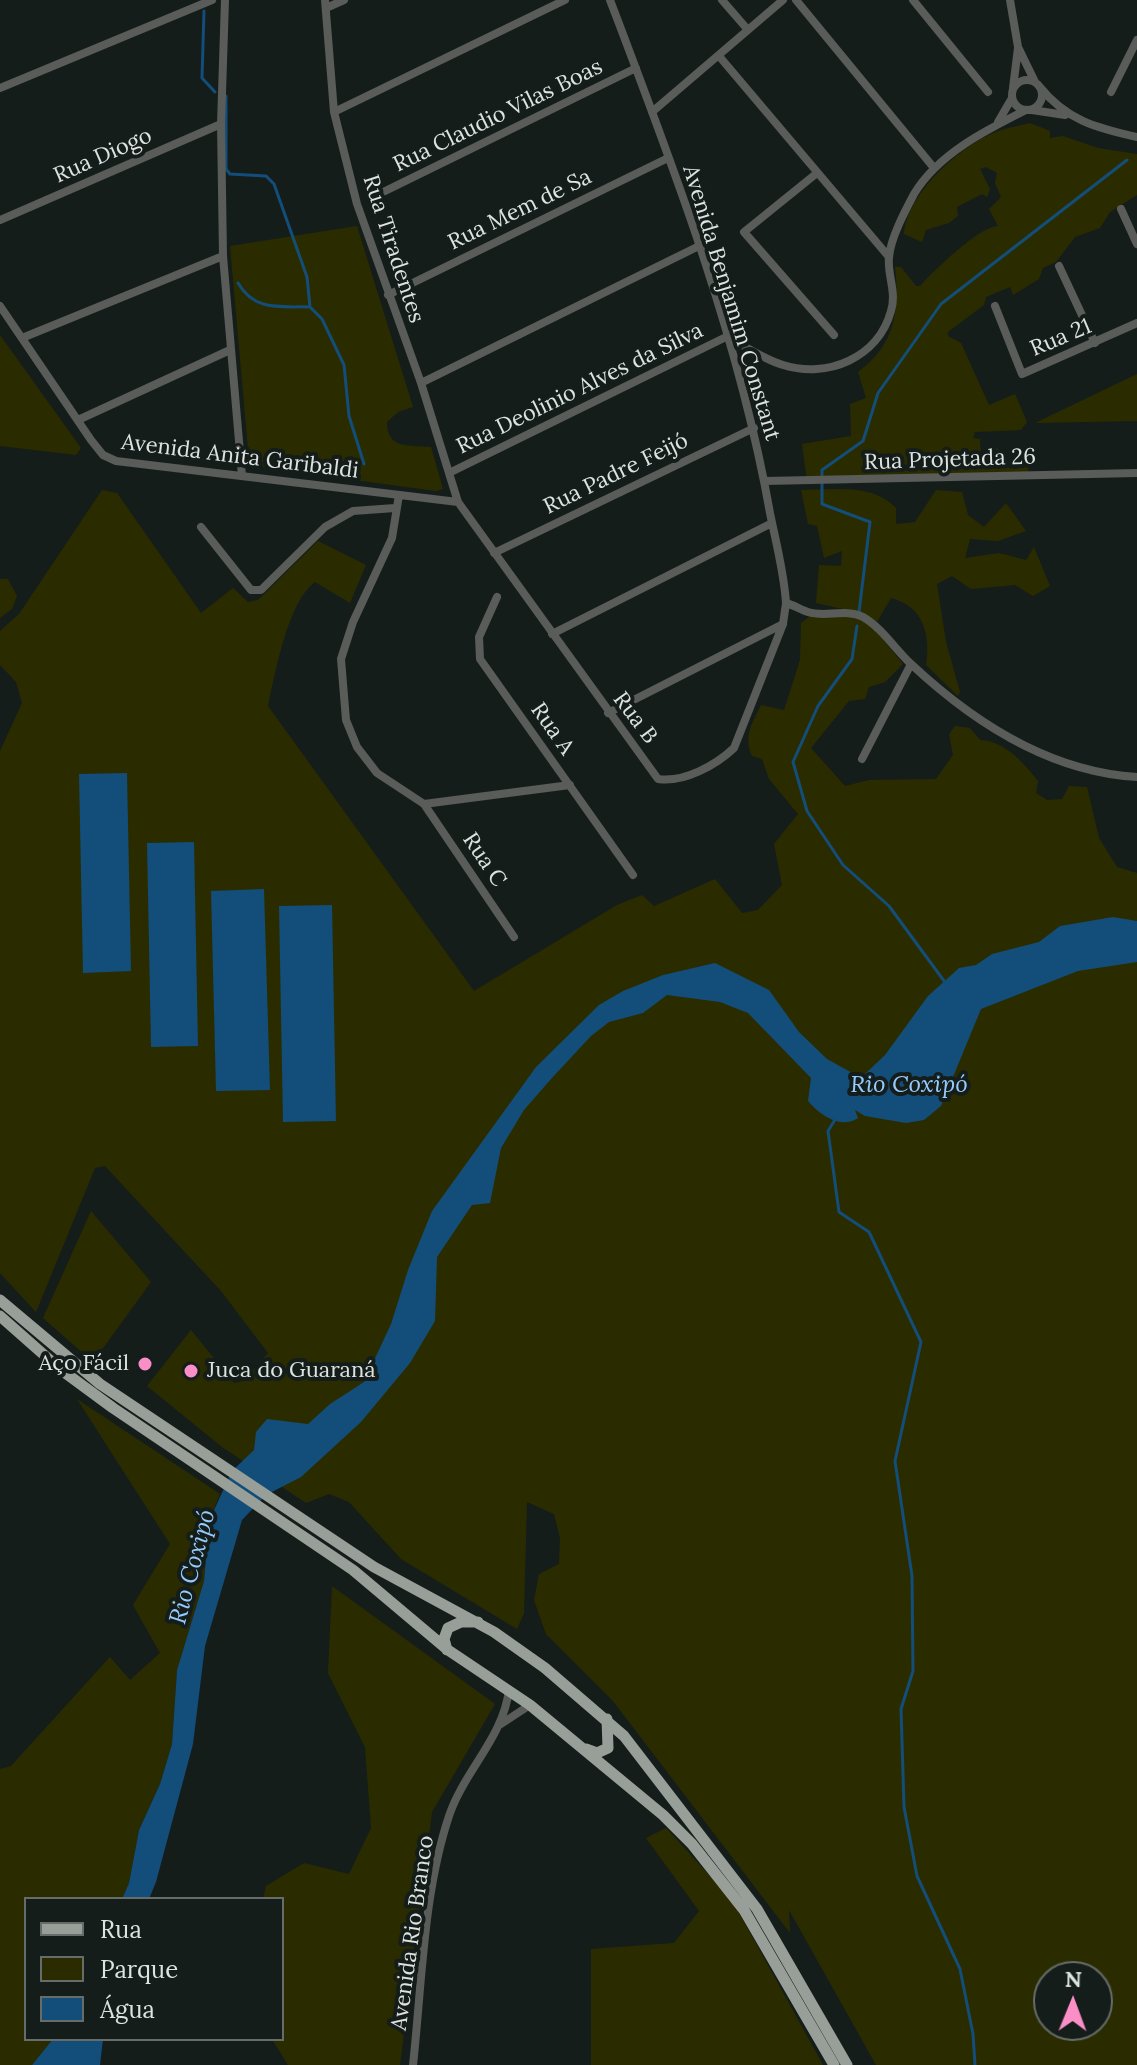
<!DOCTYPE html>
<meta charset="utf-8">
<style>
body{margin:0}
#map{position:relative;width:1137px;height:2065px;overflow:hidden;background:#151d1b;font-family:Lora,serif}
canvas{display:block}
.legend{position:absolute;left:24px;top:1897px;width:260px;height:144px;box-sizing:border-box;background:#151d1b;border:2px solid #656c6a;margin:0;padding:10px 14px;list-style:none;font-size:24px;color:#dde3e1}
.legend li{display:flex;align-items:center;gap:16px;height:40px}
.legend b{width:40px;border:2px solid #656c6a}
.north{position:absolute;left:1033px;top:1961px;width:80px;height:80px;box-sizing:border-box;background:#151d1b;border:2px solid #656c6a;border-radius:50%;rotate:1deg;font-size:22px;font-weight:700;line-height:32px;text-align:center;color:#dde3e1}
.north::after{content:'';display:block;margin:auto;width:28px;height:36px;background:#fa8fc8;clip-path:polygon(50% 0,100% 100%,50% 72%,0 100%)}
</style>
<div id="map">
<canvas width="1137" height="2065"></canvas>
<ul class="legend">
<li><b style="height:10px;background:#989e98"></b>Rua</li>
<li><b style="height:22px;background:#2a2c00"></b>Parque</li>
<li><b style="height:22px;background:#134d7a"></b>Água</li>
</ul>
<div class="north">N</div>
</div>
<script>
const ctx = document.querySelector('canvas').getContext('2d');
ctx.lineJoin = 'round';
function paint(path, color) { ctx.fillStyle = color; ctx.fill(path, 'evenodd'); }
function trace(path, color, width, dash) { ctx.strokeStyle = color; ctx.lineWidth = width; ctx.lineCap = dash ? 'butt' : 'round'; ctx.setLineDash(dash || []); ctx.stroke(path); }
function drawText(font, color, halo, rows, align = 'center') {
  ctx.font = font + ' Lora,serif'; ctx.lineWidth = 8; ctx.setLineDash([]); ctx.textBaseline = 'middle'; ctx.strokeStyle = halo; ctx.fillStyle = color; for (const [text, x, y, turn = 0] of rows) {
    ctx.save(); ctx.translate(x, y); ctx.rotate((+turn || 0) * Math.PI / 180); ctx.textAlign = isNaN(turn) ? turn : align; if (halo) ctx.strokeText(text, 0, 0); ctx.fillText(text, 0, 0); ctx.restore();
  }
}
paint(new Path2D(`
 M1030,123L1050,131V138L1063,136L1098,148L1137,154V195L1110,212L1100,228L1075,237L1056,262L1043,268L1039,279L1013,295L1010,287L986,297L984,305L948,332V336L961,343L989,405L1015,394L1027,422L1021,430L975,432L973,438L980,439L981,455L997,448L1004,454L1009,468L1017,469L1024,451L1029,453L1028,474L807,481L802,444L851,436L850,404L866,398L858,372C895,345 900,311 895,267H901L916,286H920C935,270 978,227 998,226L989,209L1001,197L995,183L997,173L986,167L980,169L990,189L987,197L982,194L957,207L958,216L949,223L926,230L922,242L904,234C907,194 958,148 993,133C1005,128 1018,126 1030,123Z
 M357,226L413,407L398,412L387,422C387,450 410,445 431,447L443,489L436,491L266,468L249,460L230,246Z
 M0,335L81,448L76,455L0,446Z
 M1137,374V421L1035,423Z
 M102,490L117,493L201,613L233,588L248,602L258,600L318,541L366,565L350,603L315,582C288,601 275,674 268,706L474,991L617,905L642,895L654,906L715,879L742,913L758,910L782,885L774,844L798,814L769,779L762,759L752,756C743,736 752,724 761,705L784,710L800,660L801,623L818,610L843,609L816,603L819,565L841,566L842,551L824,558L817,526L808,524L801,490C834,490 872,483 896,508V524L915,522L936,490L962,492L968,515L984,527L1006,503L1026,531L998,541L970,539L965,558L999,553L1026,560L1034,547L1050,586L1033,596L1015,585L971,589L952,576L937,584L946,642L960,692L958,696L926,665C931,634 923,606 891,598L875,625L854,614L874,628L903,664L885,682L869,687L865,699L849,701L811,748L845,786L869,780L936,779L953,755L949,734L955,726L970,728L980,740C1005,741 1023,762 1038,781L1036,793L1047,800L1062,799L1069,786L1087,787L1099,838L1117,867L1137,873V2065H876L789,1910L790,1933L613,1701L546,1634L534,1600L539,1574L559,1564L560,1538L554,1514L527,1502L524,1613L517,1629L401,1559L349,1502L329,1494L306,1503L222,1447L147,1386L191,1330L234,1383L243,1381L268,1353L221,1291L105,1166L95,1168L36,1312L0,1273V751L22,703L16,682L0,665V631L19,614ZM1049,1977H1097V2025H1049Z
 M0,579H8L17,596L12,609L0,618Z
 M91,1211L151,1282L93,1362L43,1318Z
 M77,1399L220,1494L209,1521L204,1581L177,1670L172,1744L160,1784L139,1830L129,1883L122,1899H26V2039H53L32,2065H0V1769L11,1766L110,1657L130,1680L160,1653L133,1605L170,1544Z
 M332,1586L495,1704L432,1812L400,2065H288L272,2039H282V1899H263L266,1886L304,1863L349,1874L371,1828L365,1747L328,1673Z
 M666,1828L732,1900L823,2065H591V1949L674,1943L699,1911L646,1838Z`), '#2a2c00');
paint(new Path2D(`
 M127,773L131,971L83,973L79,774Z
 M194,842L198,1046L151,1047L147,843Z
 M264,889L270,1090L216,1091L211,891Z
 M332,905L336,1121L283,1122L279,906Z
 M1113,917L1137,921V962L1078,971L981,1009L941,1106L924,1120L906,1123L865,1116L855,1110L858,1118C840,1130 819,1114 808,1101L811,1078L748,1013L720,1002L667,995L643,1013L609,1022L591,1036L551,1079L524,1110L501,1148L490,1203L472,1205L437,1257L435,1321L410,1363L361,1422L301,1477L266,1495L242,1520L205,1646L193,1744L156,1882L149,1899H122L129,1883L139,1830L160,1784L172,1744L177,1670L204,1581L209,1521L232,1471L254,1450L256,1432L267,1419L308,1424L330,1404L364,1382L391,1324L408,1270L432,1211L536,1067L599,1005L623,991L663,975L715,963L769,990L799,1032L827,1059L856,1075H864L885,1055L928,996L959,968L976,965L992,954L1039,942L1060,926Z
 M53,2039H103L100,2065H32Z`), '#134d7a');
trace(new Path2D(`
 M204,11L202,78L215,92
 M226,96V169L230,174L266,176L274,184L307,277L310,307L322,319L344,365L349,416L364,464
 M238,283C255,312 280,306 310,307
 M859,612L870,522L822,504V470L863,441L878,393L941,304L1127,160
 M857,626L852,659L818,706L793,762L807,811L843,865L889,906L947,985
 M836,1118L828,1131L839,1212L869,1232L921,1342L895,1461L912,1576L913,1671L901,1709L904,1807L917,1876L960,1969L973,2034L975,2065`), '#134d7a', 3);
trace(new Path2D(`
 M225,0L221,124L223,256L242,476
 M325,0L334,112L357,204L421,383L458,502L658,779C684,783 716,765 734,748L783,624L786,603C784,572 776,543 770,513C739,337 673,166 610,0
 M722,0L748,30
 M796,0L934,168
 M913,0L988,92
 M1010,0L1018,47L1035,82
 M326,8L344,0
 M719,56L889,257
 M1012 95a15 15 0 1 1 30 0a15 15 0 1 1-30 0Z
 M1039,86C1066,120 1096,128 1137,137
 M0,88L212,0
 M1013,88L1018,48
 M1111,92L1137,40
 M1032,110L1065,115
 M334,112L565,0
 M652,112L783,0
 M998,122L1012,98
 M817,173L744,232L834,335
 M375,196L636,68
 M1121,209L1137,244
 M0,220L221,124
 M1059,266L1095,343
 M388,295L668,158
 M0,306L91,440L103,455L116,461L458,502
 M995,306L1022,374L1137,323
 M728,337C746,347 763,359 783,365C827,379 878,358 891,311C897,292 887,275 889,257C891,237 905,211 914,194C938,154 986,130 1026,110
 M22,338L223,256
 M421,383L697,247
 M78,420L230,350
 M449,473L728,336
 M765,481L1137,473
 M399,495L392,538L353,622L341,659L346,720L357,747L377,773L424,804L570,785
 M201,527L251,590H261L325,527L353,511L395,508
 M494,553L754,428
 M497,597L479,637L480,659L633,875
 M786,603C794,605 801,610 808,612C826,618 845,608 863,617C882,628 895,649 911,664C974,723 1050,772 1137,777
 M552,634L772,523
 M608,713L783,624
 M862,759L911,664
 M424,804L514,937
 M501,1724L530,1705
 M413,2065C422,1984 423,1894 449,1816C464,1771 503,1738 509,1690`), '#595c59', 8);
trace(new Path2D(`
 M0,1300L100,1384L374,1567L494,1632L545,1668L624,1736L757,1909L847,2065
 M0,1316L60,1369L113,1408L353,1570L448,1650L530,1705L663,1815L692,1844L744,1910L834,2065
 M447,1650L444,1639L448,1628L461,1622H478
 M586,1749L597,1753L608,1748L607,1719`), '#989e98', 11);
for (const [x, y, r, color] of [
 [145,1364,8,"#fa8fc8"],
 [191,1371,8,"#fa8fc8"]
]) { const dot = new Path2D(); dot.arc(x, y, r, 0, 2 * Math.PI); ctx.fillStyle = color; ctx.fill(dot); trace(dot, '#151d1b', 3); }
drawText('22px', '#dde3e1', '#151d1b', [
 ["Rua Claudio Vilas Boas",498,116,-26],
 ["Rua Diogo",103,156,-24],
 ["Rua Mem de Sa",520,210,-26],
 ["Rua Tiradentes",393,249,72],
 ["Avenida Benjamim Constant",731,303,73],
 ["Rua 21",1061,338,-23],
 ["Rua Deolinio Alves da Silva",580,389,-26],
 ["Avenida Anita Garibaldi",240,457,7],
 ["Rua Projetada 26",950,460,-2],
 ["Rua Padre Feijó",616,474,-26],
 ["Rua B",635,718,53],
 ["Rua A",552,729,55],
 ["Rua C",484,860,56],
 ["Avenida Rio Branco",413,1933,-82]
]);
drawText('22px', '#dde3e1', '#151d1b', [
 ["Aço Fácil",129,1364],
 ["Juca do Guaraná",207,1371,"left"]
], 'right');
drawText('italic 24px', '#95cbfc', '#151d1b', [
 ["Rio Coxipó",909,1085],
 ["Rio Coxipó",193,1567,-75]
]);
</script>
